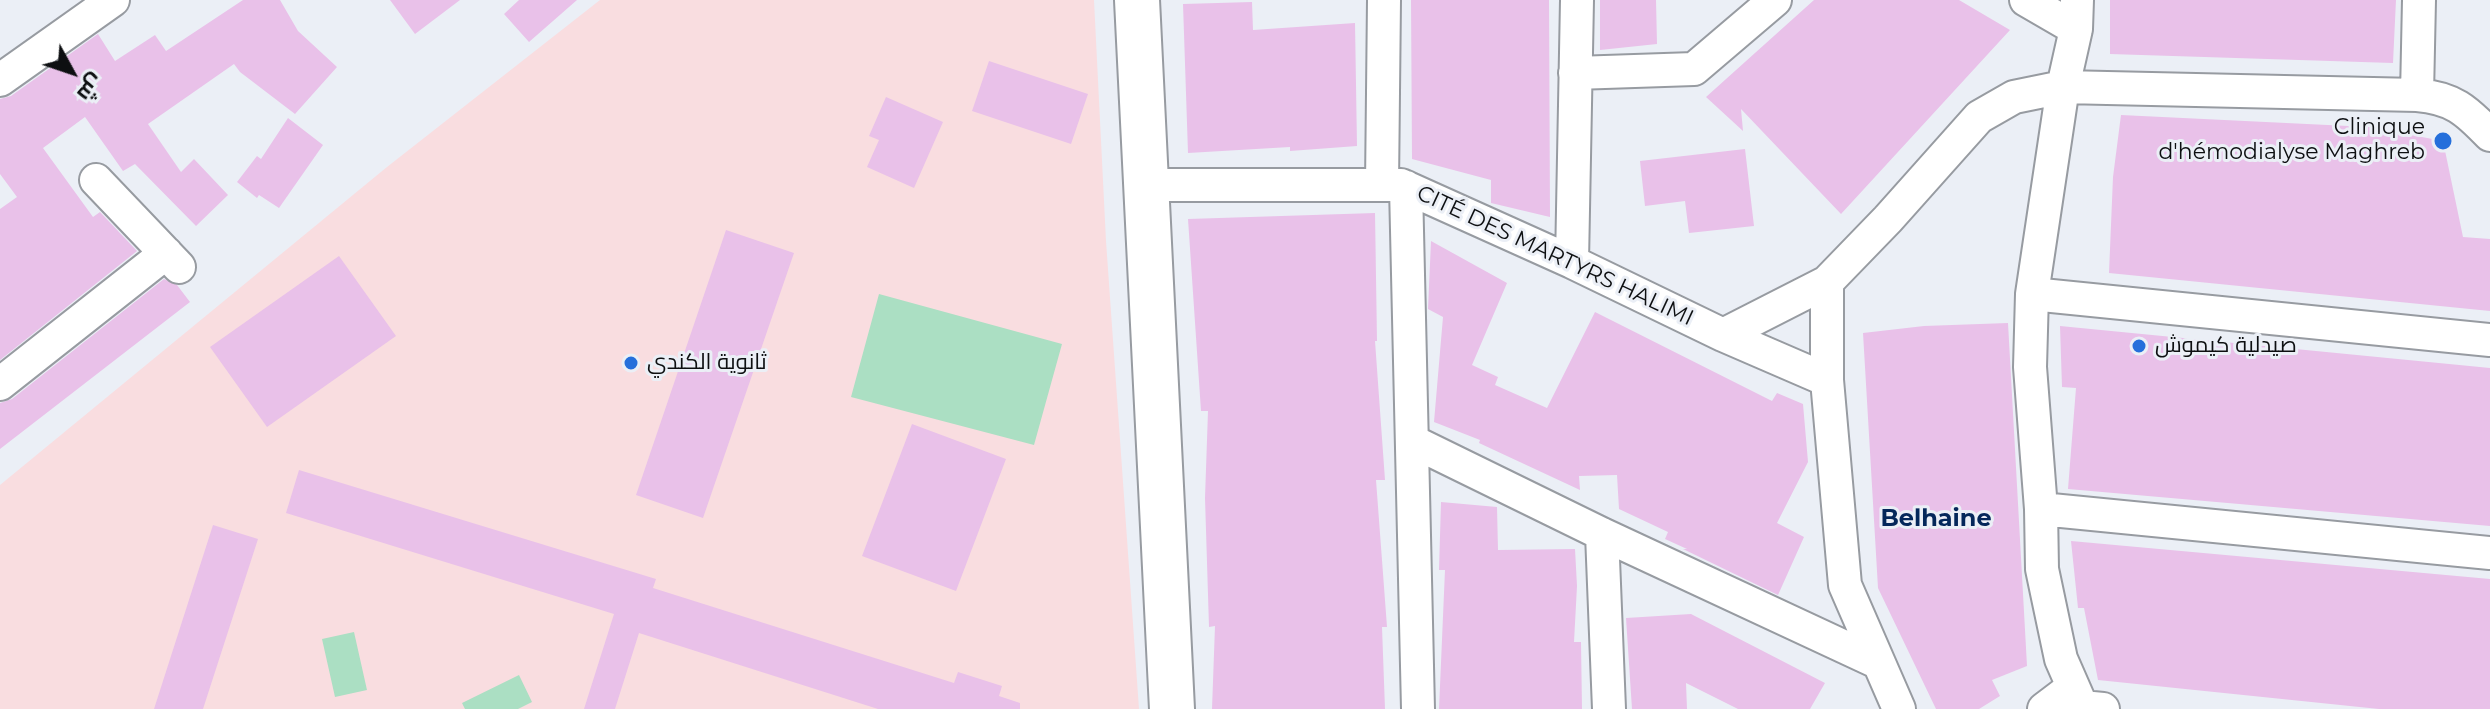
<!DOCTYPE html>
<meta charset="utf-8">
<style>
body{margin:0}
#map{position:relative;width:2490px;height:709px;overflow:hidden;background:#ebeff6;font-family:Montserrat,Cairo,sans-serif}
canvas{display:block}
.north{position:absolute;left:32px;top:32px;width:80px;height:80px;-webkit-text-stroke:6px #ebeff6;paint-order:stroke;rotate:130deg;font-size:22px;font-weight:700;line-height:32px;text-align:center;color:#0d0f11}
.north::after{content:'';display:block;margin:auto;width:28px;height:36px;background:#0d0f11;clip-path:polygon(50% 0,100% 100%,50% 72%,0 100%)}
</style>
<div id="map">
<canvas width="2490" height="709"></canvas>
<div class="north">ش</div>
</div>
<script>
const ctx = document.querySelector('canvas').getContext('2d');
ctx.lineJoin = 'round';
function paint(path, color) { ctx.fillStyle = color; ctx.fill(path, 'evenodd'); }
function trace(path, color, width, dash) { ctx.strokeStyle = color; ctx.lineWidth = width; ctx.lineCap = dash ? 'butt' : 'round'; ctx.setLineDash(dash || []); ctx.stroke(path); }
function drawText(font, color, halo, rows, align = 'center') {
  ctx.font = font + ' Montserrat,Cairo,sans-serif'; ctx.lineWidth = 6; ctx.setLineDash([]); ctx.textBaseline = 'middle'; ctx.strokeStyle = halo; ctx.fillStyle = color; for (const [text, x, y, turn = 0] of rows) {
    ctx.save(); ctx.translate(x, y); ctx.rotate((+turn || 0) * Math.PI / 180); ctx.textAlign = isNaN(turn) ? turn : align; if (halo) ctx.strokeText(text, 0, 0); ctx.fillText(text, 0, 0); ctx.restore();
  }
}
paint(new Path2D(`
 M600,0H1094L1106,241L1139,709H0V485L387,167Z`), '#f9dde0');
paint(new Path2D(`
 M879,294L1062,344L1034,445L851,397Z
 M354,632L367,690L335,697L322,639Z
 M519,675L532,702L518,709H465L462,703Z`), '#abdfc3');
paint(new Path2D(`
 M243,0H280L298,31L337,67L295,114L240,72L234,64L148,124L181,172L194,159L228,195L196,226L135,164L123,171L85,117L43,148L93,217L100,212L137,251L0,360V209L17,197L0,174V99L11,96L98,34L115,61L155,35L166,51Z
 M390,0H460L415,34Z
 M519,0H577L529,42L504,14Z
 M1411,0H1549L1550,217L1491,203V180L1412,159Z
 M1600,0H1656L1657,44L1600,50Z
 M1814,0H1959L2010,30L1841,214L1741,109L1743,131L1706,97Z
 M2110,0H2396L2393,63L2110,54Z
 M1252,2L1253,30L1355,23L1357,146L1290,151V147L1188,153L1183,4Z
 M989,61L1088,94L1071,144L972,111Z
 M886,97L943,122L914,188L867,167L879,140L869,136Z
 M2121,115L2369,127L2443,141L2463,237L2490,239V311L2109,273L2113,177Z
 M288,118L323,145L279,208L259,195L257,198L237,182L257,156L261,159Z
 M1745,149L1754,226L1689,233L1685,201L1645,206L1640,161Z
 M1375,213L1377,341H1375L1385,480H1376L1387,627H1382L1385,709H1212L1215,626L1209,627L1205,498L1208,411H1201L1188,219Z
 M726,230L794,253L703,518L636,495Z
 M1431,241L1507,283L1472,365L1498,377L1495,385L1547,408L1595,312L1772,401L1777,393L1803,404L1808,462L1777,523L1804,537L1778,595L1683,549H1687L1665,539L1668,532L1619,509L1617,475L1579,476L1580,490L1479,443L1480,440L1434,422L1443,317L1428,309Z
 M339,256L396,336L267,427L210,347Z
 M164,279L177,285L190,302L0,449V403L12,399Z
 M2008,323L2027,666L1992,680L2000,696L1979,709H1936L1878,588L1863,333L1924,326Z
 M2060,326L2490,368V526L2068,489L2076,388L2062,387Z
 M912,424L1006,459L956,591L862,556Z
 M299,470L656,579L653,588L954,683L958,672L1002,686L999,696L1020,703V709H878L639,633L615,709H584L614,614L286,513Z
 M1441,502L1497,507L1498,550L1575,549L1577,586L1574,642H1581L1582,709H1439L1445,570H1439Z
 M213,525L258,539L203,709H154Z
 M2071,541L2490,579V709H2379L2098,680L2084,608H2078Z
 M1691,614L1825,683L1810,709H1738L1686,683L1687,709H1632L1626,618Z`), '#e9c1e9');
const minor = new Path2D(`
 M2026,0L2076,29
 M2077,0L2076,29L2063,87L2032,294L2030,367L2041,509L2042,569L2061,659L2082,707L2103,709
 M1575,73L1694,69L1775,0
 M0,80L113,0
 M2417,95L2419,0
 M96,180L179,267
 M1146,185H1401L1572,262L1723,335L1827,380
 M1382,185L1384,0
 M1406,187L1418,709
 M1572,262L1577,0
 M1827,282V380L1845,585L1899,709
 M2032,294L2490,340
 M1723,335L1827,282L1888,219L1979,117L2014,97L2063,87L2417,95C2453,98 2466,110 2490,135
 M0,384L166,253
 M1412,441L1602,534L1879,663
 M2041,509L2490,553
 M1602,534L1609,709
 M2044,709L2073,687`);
const secondary = new Path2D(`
 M1137,0L1172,709`);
trace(minor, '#979ba1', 36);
trace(secondary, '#979ba1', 48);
trace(minor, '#fff', 32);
trace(secondary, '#fff', 44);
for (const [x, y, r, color] of [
 [2443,141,10,"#256fdb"],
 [2139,346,8,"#256fdb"],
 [631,363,8,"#256fdb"]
]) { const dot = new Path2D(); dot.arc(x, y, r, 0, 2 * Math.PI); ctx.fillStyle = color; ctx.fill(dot); trace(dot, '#ebeff6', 3); }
drawText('22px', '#0d0f11', '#ebeff6', [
 ["Clinique",2425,128,"right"],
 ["d'hémodialyse Maghreb",2425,153,"right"],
 ["صيدلية كيموش",2155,346],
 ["ثانوية الكندي",647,363]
], 'left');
drawText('22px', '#0d0f11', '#ebeff6', [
 ["CITÉ DES MARTYRS HALIMI",1555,256,25]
]);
drawText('bold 24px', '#04275a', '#ebeff6', [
 ["Belhaine",1936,519]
]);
</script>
